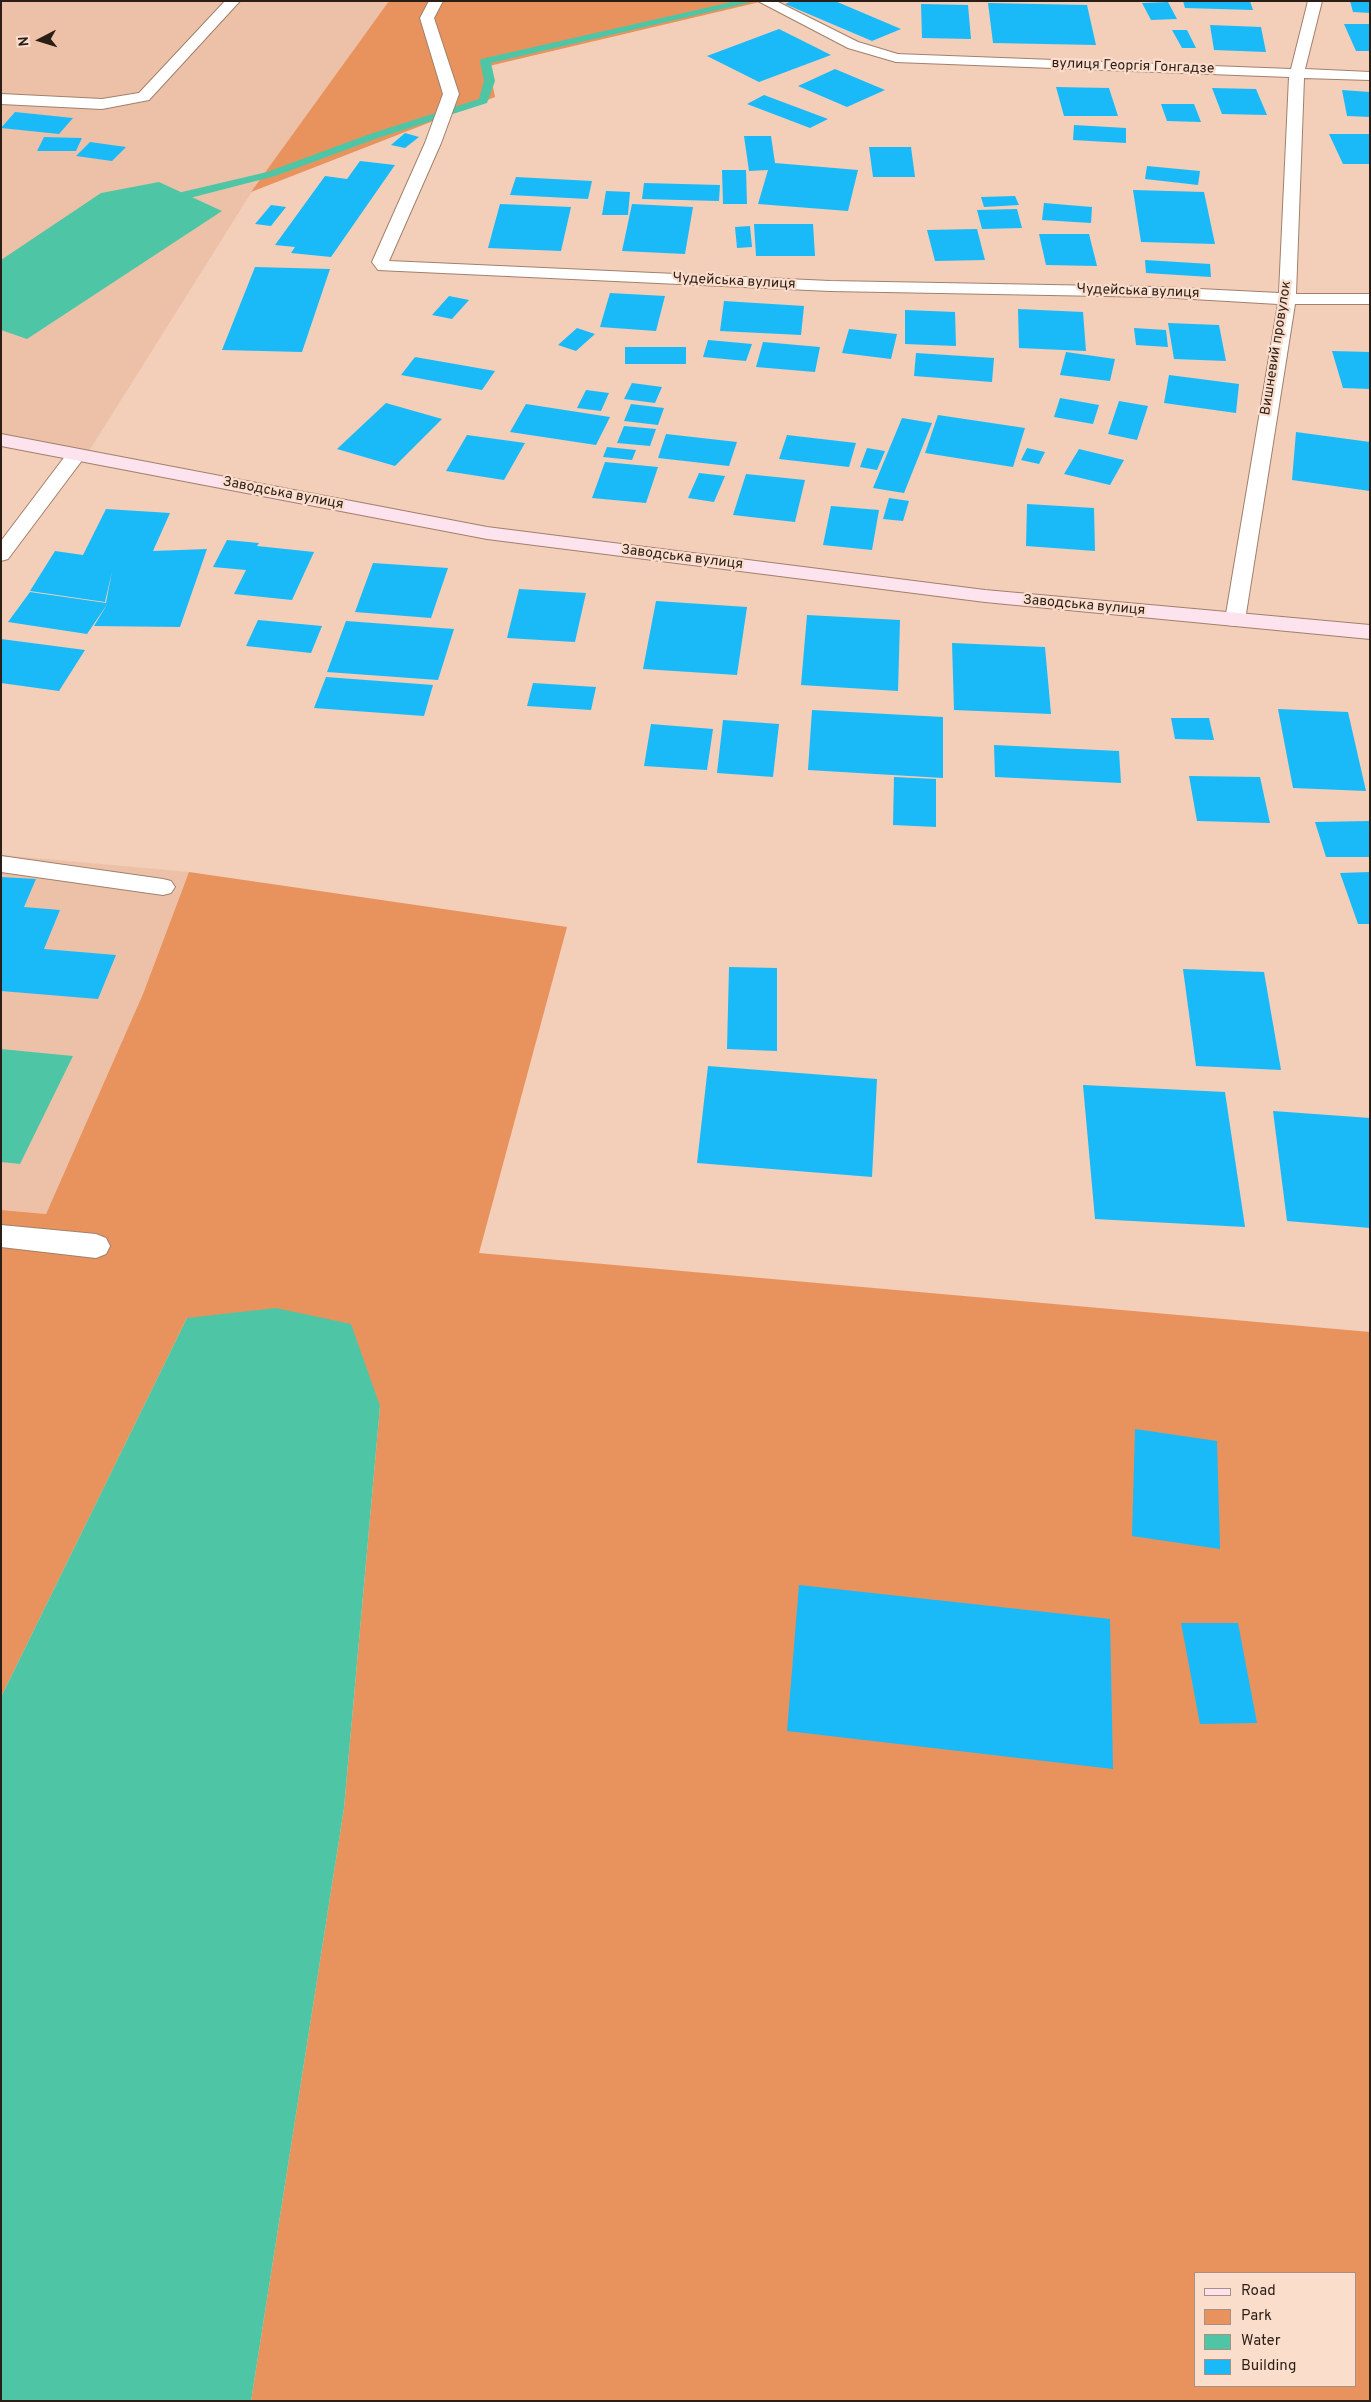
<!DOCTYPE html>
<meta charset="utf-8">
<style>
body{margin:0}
#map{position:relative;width:1371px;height:2402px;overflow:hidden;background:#f3ceb9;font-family:Overpass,sans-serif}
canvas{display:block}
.frame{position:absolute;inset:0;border:2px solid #2b1e16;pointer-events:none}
.legend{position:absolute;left:1194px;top:2272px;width:162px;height:115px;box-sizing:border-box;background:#fbddcc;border:1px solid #a89183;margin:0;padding:6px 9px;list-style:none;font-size:15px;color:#2b1e16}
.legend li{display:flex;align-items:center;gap:10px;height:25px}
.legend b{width:25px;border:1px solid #a89183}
.north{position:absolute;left:15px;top:15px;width:50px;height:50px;-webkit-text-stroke:4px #fbddcc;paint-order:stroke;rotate:265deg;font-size:14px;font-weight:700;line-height:20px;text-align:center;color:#2b1e16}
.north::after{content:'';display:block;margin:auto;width:18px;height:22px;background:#2b1e16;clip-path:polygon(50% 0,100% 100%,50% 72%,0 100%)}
</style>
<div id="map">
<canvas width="1371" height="2402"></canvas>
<div class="frame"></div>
<ul class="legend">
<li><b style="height:6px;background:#fce3ee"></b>Road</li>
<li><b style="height:14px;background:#e8935d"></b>Park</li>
<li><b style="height:14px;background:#4ec6a6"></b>Water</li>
<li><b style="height:14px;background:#1abaf8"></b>Building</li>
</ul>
<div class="north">N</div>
</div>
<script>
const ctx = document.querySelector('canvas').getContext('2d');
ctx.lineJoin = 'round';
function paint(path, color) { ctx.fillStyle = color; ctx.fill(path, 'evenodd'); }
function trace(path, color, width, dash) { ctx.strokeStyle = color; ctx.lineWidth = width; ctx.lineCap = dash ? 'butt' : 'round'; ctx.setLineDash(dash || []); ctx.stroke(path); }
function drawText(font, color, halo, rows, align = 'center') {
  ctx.font = font + ' Overpass,sans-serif'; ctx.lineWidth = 4.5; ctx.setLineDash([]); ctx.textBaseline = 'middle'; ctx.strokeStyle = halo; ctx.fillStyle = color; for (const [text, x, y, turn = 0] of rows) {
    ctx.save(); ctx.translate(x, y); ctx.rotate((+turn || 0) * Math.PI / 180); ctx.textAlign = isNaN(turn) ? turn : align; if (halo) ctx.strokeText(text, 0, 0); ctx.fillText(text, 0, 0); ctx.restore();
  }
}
paint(new Path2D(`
 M1,1H389L251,193L89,451L1,435Z
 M1,855L189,872L143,994L46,1214L1,1210Z`), '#ecc1a8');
paint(new Path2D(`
 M389,1H764L489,66L495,97L251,192Z
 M189,872L567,927L479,1253L1370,1332V2401H251L344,1808L380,1406L187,1318L1,1697V1210L46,1214L143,994ZM1195,2273H1355V2386H1195Z`), '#e8935d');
paint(new Path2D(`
 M159,182L222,211L27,339L1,330V260L101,193Z
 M1,1049L73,1056L20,1164L1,1162Z
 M276,1308L351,1324L380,1406L344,1808L251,2401H1V1697L187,1318Z`), '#4ec6a6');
paint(new Path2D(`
 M736,1H756L491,63L495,81L487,103L378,138L275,176L186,199L180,195L182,192L267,172L370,134L479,99L484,81L480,61L481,59Z`), '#4ec6a6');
paint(new Path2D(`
 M792,1H835L901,29L872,41L785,4Z
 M1183,1H1250L1253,10L1185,8Z
 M1350,1H1370V13L1353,12Z
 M1168,2L1177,19L1151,20L1142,3Z
 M988,3L1087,5L1096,45L993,43Z
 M921,4L968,5L971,39L922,38Z
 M1344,24H1370V51H1356Z
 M1210,25L1261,27L1266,52L1214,50Z
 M779,29L831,55L759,82L707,56Z
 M1172,30H1187L1196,48H1182Z
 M835,69L885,90L847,107L798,86Z
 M1056,87L1109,88L1118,116H1064Z
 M1212,88L1256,89L1267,115L1222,114Z
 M1342,90L1370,92V117L1347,116Z
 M764,95L828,119L810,128L747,104Z
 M1161,104H1194L1201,122L1167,121Z
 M15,112L73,118L59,134L1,128Z
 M1074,125L1126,128V143L1073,140Z
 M405,133L419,137L405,148L391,145Z
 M1329,134H1370V164H1343Z
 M744,136H771L775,163L858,170L848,211L758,204L768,170L749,171Z
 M44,137L82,138L76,151H37Z
 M90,142L126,147L112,161L76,156Z
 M869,147H911L915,177H873Z
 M360,161L395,165L331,257L291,253L295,247L275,245L325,176L347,179Z
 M1147,166L1200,171L1198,185L1145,179Z
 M722,170H746L747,204H723Z
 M516,177L592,181L588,199L510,195Z
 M644,183L720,185L719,201L642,199Z
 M1133,190L1204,192L1215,244L1141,242Z
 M606,191L630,192L628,215H602Z
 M1015,196L1019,205L984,207L981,197Z
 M1044,203L1092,207L1091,223L1042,220Z
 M500,204L571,207L561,251L488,248Z
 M632,204L693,207L685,254L622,251Z
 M271,205L286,207L271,226L255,224Z
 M1017,209L1022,228L982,229L977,210Z
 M754,224H813L815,256H756Z
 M750,226L752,247L737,248L735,227Z
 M977,229L985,260L935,261L927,230Z
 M1039,234H1089L1097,266L1046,265Z
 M1145,260L1210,264L1211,277L1146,273Z
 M255,267L330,269L302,352L222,350Z
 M610,293L665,296L656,331L600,327Z
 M449,296L469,300L452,319L432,315Z
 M724,301L804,306L801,335L720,331Z
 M1018,309L1083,312L1086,351L1019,348Z
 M905,310L955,312L956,346L905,344Z
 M1168,323L1219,325L1226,361L1174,359Z
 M577,328L595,334L576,351L558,345Z
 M1134,328L1166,330L1168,347L1136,345Z
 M849,329L897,334L891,359L842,353Z
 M708,340L752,344L746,361L703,357Z
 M763,342L820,347L815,372L756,367Z
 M625,347H686V364H625Z
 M1332,351L1370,352V389L1343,388Z
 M1066,352L1115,359L1110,381L1060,375Z
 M916,353L994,358L992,382L914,376Z
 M415,357L495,371L482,390L401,375Z
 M1169,375L1239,384L1236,413L1164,403Z
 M632,383L662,387L655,403L624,399Z
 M586,390L609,393L601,411L577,408Z
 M1060,398L1099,405L1093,424L1054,417Z
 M1119,401L1148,406L1137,440L1108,434Z
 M386,403L442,419L395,466L337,449Z
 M526,404L610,417L596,445L510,432Z
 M631,404L664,408L658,425L624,421Z
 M938,415L1025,428L1013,467L925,453Z
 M902,418L932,423L904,493L873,488Z
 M624,426L656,429L650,446L617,443Z
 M1296,432L1370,442V491L1292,480Z
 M666,434L737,442L729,466L658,458Z
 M467,435L525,443L504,480L446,471Z
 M787,435L856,443L849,467L779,459Z
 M607,447L636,450L632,460L603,457Z
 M867,448L885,451L877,470L860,467Z
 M1027,448L1045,452L1039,464L1021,460Z
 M1079,449L1124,460L1110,485L1064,474Z
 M605,462L658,467L646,503L592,498Z
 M699,473L725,476L714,502L688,498Z
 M746,474L805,480L795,522L733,515Z
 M889,498L909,501L903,521L883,519Z
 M1027,504L1094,508L1095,551L1026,546Z
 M831,506L879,510L872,550L823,545Z
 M106,509L170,513L153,551L207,549L180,627L94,626L108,603L87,634L8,622L30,592L106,603L112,571L105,602L30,591L55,551L83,555L80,561Z
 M227,540L259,543L257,546L314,552L292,600L234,594L246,570L213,567Z
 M373,563L448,568L431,618L355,612Z
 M519,589L586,593L575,642L507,638Z
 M656,601L747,607L737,675L643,669Z
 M807,615L900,620L898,691L801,685Z
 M258,620L322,626L311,653L246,646Z
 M346,621L454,629L438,680L327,672Z
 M1,639L85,650L59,691L1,683Z
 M952,643L1045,647L1051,714L954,710Z
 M326,677L433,685L424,716L314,708Z
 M533,683L596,687L591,710L527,706Z
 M1278,709L1348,712L1366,791L1293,788Z
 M812,710L943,717V778L808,770Z
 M1171,718H1209L1214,740L1175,739Z
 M723,720L779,724L773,777L717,773Z
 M651,724L713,729L707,770L644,766Z
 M994,745L1119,751L1121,783L995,777Z
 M1189,776L1260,777L1270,823L1197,821Z
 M894,777L936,779V827L893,825Z
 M1370,821V857H1326L1315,822Z
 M1370,872V924H1358L1340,873Z
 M1,877L36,879L24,907L60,910L44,949L116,955L98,999L1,991Z
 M729,967L777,968V1051L727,1049Z
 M1183,969L1264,972L1281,1070L1196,1066Z
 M708,1066L877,1079L872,1177L697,1163Z
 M1083,1085L1225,1092L1245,1227L1095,1219Z
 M1273,1111L1370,1118V1228L1287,1221Z
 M1135,1429L1217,1441L1220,1549L1132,1536Z
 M799,1585L1110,1619L1113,1769L787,1731Z
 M1181,1623H1238L1257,1723L1200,1724Z`), '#1abaf8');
const lane = new Path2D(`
 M225,1H240L149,100L102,109L1,104V94L102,99L139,93Z
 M758,1H776L858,42L901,55L903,58L896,62L848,48Z
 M76,449L83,451L86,455L8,559L1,561V541L69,451Z
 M1,856L163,879L171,881L175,887L171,893L163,895L1,872Z
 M1,1225L96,1234L106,1238L110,1246L106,1254L96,1258L1,1247Z`);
const street = new Path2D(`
 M429,1H443L434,18L459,94L441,143L389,261L830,281L1159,287L1279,293L1289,77L896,62L889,58L896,54L1291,69L1308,1H1322L1305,69L1370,72V80L1304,78L1296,294H1370V304H1295L1245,620L1242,625L1235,626L1228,625L1225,620L1278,304L1159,297L830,291L378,270L372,262L425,143L443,94L420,18Z`);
const secondary = new Path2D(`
 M1,434L487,527L985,590L1370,625V639L985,602L487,539L1,446Z`);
trace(lane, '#a1806c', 2);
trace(street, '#a1806c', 2);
trace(secondary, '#a1806c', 2);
paint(lane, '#fff');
paint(street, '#fff');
paint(secondary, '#fce3ee');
drawText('14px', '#2b1e16', '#fbddcc', [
 ["вулиця Георгія Гонгадзе",1133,67,2],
 ["Чудейська вулиця",734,282,3],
 ["Чудейська вулиця",1138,292,2],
 ["Вишневий провулок",1277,348,-81],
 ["Заводська вулиця",283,494,11],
 ["Заводська вулиця",682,558,7],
 ["Заводська вулиця",1084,606,5]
]);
</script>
